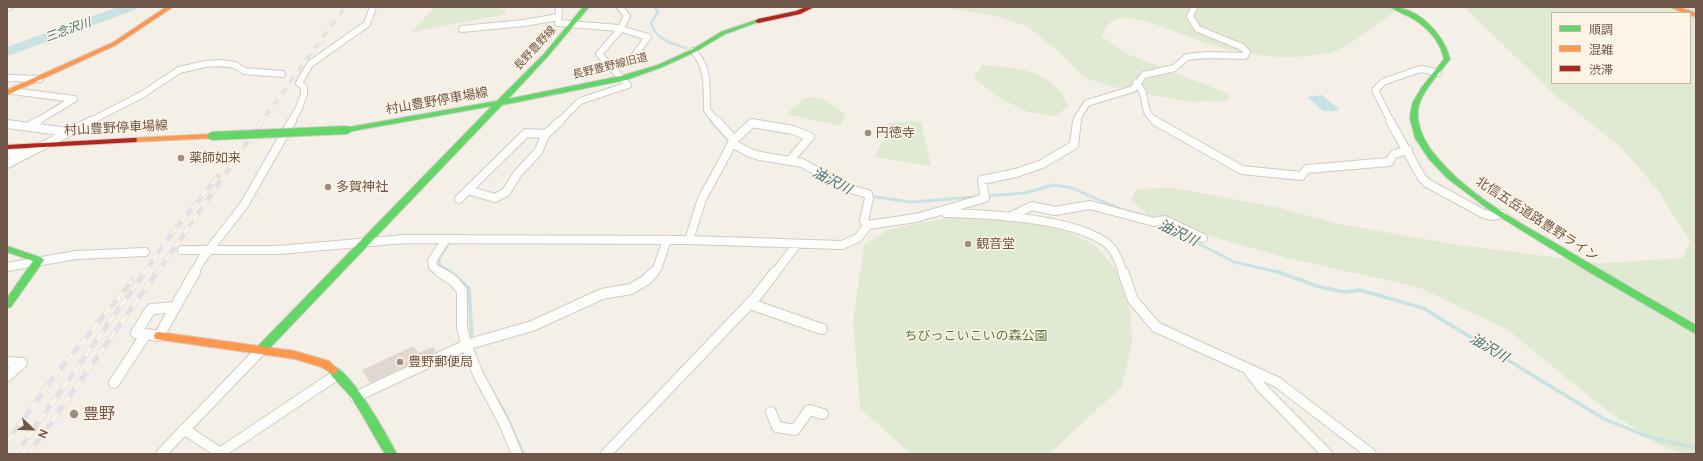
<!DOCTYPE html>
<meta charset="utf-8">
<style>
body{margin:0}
#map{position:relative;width:1703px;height:461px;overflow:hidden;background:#f4efe7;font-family:"Public Sans","Noto Sans JP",sans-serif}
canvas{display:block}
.frame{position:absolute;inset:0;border:8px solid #6f5749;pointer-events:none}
.legend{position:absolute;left:1551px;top:12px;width:140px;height:72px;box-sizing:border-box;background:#fef4e6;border:1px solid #c5b5a7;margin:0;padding:5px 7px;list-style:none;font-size:12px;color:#6f5749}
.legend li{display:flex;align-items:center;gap:8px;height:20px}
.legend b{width:20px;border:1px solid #c5b5a7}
.north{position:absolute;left:12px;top:409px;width:40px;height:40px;-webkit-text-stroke:3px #fef4e6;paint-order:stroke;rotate:113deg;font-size:11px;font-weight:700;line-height:16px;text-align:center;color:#6f5749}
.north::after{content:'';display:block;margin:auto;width:14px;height:18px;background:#6f5749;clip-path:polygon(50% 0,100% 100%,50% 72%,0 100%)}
</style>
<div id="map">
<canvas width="1703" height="461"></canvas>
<div class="frame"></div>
<ul class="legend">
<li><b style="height:5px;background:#63d668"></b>順調</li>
<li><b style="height:5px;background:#ff974d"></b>混雑</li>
<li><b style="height:5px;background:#b3261e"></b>渋滞</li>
</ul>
<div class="north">N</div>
</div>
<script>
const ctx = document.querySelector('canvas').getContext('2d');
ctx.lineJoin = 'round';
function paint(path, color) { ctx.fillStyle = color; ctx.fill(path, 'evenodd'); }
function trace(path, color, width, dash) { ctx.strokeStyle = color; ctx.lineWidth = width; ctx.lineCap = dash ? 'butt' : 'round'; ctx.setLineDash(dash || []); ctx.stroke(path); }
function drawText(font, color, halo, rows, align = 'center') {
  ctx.font = font + ' "Public Sans","Noto Sans JP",sans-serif'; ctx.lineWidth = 3; ctx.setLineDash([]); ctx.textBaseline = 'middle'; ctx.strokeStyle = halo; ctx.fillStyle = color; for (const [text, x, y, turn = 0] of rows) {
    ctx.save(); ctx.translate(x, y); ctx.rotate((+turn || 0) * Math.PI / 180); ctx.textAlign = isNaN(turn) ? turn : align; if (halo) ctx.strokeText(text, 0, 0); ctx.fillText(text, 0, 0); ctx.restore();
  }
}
paint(new Path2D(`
 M435,7H501L507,14L411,32Z
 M942,7H1400C1388,17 1346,49 1332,52C1285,63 1237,55 1192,38C1176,32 1139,16 1123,18C1111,18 1106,27 1101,36L1127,54L1229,94L1228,101L1190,102L1124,90L1085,78L1058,51L1027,26L1000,17Z
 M1464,7H1696V454H1685L1660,445L1605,409L1508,330L1418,287L1287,258L1153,220L1131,200L1136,189L1174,188L1280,208L1339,224L1459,245L1599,263L1683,258L1690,241L1657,189L1621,147L1555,95ZM1552,13H1690V83H1552Z
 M982,65C1008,67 1038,68 1057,88C1062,93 1066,101 1069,106L1055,116L1028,112L998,97L974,78Z
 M814,97L823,99L845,114L841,126L787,114L804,98Z
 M921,121L931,166L874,157L886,135L888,123Z
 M958,217L1000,219L1046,225L1066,231L1096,246L1116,270L1131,314L1132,344L1122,386L1049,454H911L860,408L853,321L864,245L888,230L920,223Z`), '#e0ead2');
paint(new Path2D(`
 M1322,95L1339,109H1337L1338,111H1323L1307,97Z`), '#c9e2e4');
trace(new Path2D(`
 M655,7L658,12L651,23C656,40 671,43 686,48
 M708,116L712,122`), '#c9e2e4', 2.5);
trace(new Path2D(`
 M711,121L731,143
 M870,196L910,202L975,197
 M985,196L1025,193L1053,185L1072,188L1120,209L1144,216
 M1159,223L1234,262L1282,273
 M450,242L439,258V265L453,273`), '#c9e2e4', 3);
trace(new Path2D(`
 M451,272L469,288L472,340
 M1278,272L1320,287L1345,292L1360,290L1423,308L1604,419L1649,437L1696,448
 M489,386L506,415L523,454`), '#c9e2e4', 3.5);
paint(new Path2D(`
 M118,7H137L135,10L7,56V47Z`), '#c9e2e4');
paint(new Path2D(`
 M414,346L418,353L433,347L436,352L370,383L362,370Z`), '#e0d7cf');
const streetFar2 = new Path2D(`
 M7,8L9,7
 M462,29L524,23L558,17
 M693,51C710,68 706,88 707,110L717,122
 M609,65L599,54L620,30L627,16L620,7
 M7,78L40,79
 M1136,83C1151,96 1138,111 1157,122
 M12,91L74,99L36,122
 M89,122L143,94L179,70L205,64L221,63L235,65L244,71L282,74
 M291,122L299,108L304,94V87L299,83L310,64L367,24L373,7
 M559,122L580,101L628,85L609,65L631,60L648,37L618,28L558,23L559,7
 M1077,122L1078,117L1087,103L1133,89L1144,75L1174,68L1187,57L1207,55L1245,56L1247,52L1242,47L1198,29L1190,17L1194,7
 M1391,122L1375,90L1383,82L1417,70L1422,69L1438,73`);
const streetFar1 = new Path2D(`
 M1155,121L1242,170L1301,176L1307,169L1389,162L1394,154L1408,150
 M1390,121L1422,178L1427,183L1484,214L1493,216L1502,214
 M7,124L68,132
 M29,126L38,121
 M734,140L752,123L793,130L810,137L790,160
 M732,143L750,153L760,156L802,163L847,188L868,194L869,198L864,221L868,225
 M7,154L27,153
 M7,164L91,121
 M468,190L495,198L506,192L518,173L538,152L546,134L560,121
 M459,199L526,133L546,134
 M946,213C988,214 1070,218 1105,242C1115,249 1119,261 1123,273
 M1009,217L1032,206L1055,211L1090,205L1154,222L1165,220L1203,238
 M689,240L702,199L734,140L717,121
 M182,250H278L405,239L689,240L842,245L858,238L868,225L916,218L985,198L982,180L1016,173L1042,164L1074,145L1077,121
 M7,267L76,255L145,252
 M194,273L202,259L244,205L292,121
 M442,273L433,267L432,261L446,239
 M653,273L657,269L667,240
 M775,273L797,244`);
const street = new Path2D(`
 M440,272L454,281L462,291V326L466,345L478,374L504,423L517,454
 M1123,272L1133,300L1156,327L1277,382L1371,454
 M750,304L822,329
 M146,334L136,333L151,309L175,307
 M7,362L22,363L7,376
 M1249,371L1263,389L1327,454
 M114,383L146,334L159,336L195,272
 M355,397L466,345L532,326L602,294L631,289L646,280L654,272
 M771,412L777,427L795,430L809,410L823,414
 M184,429L220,453L338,374
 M161,454L261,350
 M606,454L755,298L775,272`);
const fast = new Path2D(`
 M583,7H589L548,56L508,99L621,76L658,65L691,50L721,32L756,20L761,21L725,34L695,52L662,67L626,80L502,105L265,353H257L256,350L257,347L492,106L347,132H344L343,130L344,128L497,101L544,54Z
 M1391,7C1418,7 1444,34 1450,59C1438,76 1415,96 1418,119C1420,132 1427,146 1436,156C1467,194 1513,219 1555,243C1602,271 1649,298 1696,325V334L1589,272L1492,212L1447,178L1429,159L1415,138L1410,118L1411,110L1413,102L1422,87L1444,59C1439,38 1426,26 1408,16C1402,13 1396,11 1391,7Z
 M7,246L42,258L44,260L11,307L7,308V298L33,261L7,252Z
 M333,366C352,372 387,435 397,454H385C373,435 363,414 350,396C343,387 332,378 328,370L329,367Z`);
const slow = new Path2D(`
 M166,7H173L116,45L7,95V90L112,43Z
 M1670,7H1679L1696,13V17L1690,15V13H1684Z
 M212,134L216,136L215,138L133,142L129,140L133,138Z
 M159,332L295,351L329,361L338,370L337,373L333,374L321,367L295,359L155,339L154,336L155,333Z`);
const jam = new Path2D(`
 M806,7H814L800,14L758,23L755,21L758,19L796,11Z
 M133,138H136L137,140L136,142L7,149V145Z`);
trace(streetFar2, '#d2cbc4', 8);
trace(streetFar1, '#d2cbc4', 10);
trace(street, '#d2cbc4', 12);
trace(fast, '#d3cbc4', 2);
trace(slow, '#d3cbc4', 2);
trace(jam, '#d3cbc4', 2);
trace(streetFar2, '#fdfdfb', 6);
trace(streetFar1, '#fdfdfb', 8);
trace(street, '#fdfdfb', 10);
paint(fast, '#63d668');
paint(slow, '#ff974d');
paint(jam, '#b3261e');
const railFar2 = new Path2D(`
 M261,122L345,7`);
const railFar1 = new Path2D(`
 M144,273L170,236L218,176
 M157,273L262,121`);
const rail = new Path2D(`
 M7,442L53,378L132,281
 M16,454L145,272
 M29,454L157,272`);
trace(railFar2, '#e3e1e3', 3.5);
trace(railFar1, '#e3e1e3', 4.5);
trace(rail, '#e3e1e3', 5);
trace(railFar2, '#fef4e6', 2.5, [7]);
trace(railFar1, '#fef4e6', 3, [8]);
trace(rail, '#fef4e6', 3.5, [10]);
const fastBridge = new Path2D(`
 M212,136L347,130`);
trace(fastBridge, '#d3cbc4', 10, []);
trace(fastBridge, '#63d668', 8);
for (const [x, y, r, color] of [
 [868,133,4,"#9e8c80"],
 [181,158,4,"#9e8c80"],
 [328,187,4,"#9e8c80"],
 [968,244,4,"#9e8c80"],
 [400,362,4,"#9e8c80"],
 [74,414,5,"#9e8c80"]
]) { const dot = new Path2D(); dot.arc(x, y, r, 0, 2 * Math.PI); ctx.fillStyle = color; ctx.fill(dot); trace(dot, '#fef4e6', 1.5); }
drawText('11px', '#6f5749', '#fef4e6', [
 ["長野豊野線",535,48,-47],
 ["長野豊野線旧道",610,66,-14]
]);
drawText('italic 12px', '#42737b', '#fef4e6', [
 ["三念沢川",68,30,-20]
]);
drawText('13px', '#6f5749', '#fef4e6', [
 ["村山豊野停車場線",437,101,-10],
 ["村山豊野停車場線",116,128,-3],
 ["北信五岳道路豊野ライン",1537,219,33]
]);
drawText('13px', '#6f5749', '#fef4e6', [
 ["円徳寺",876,133],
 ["薬師如来",189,158],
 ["多賀神社",336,187],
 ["観音堂",976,244],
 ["豊野郵便局",408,362]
], 'left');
drawText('13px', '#557a45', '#fef4e6', [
 ["ちびっこいこいの森公園",976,336]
]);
drawText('italic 14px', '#42737b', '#fef4e6', [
 ["油沢川",832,181,27],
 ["油沢川",1178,233,26],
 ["油沢川",1489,348,31]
]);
drawText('16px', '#6f5749', '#fef4e6', [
 ["豊野",83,414]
], 'left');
</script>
